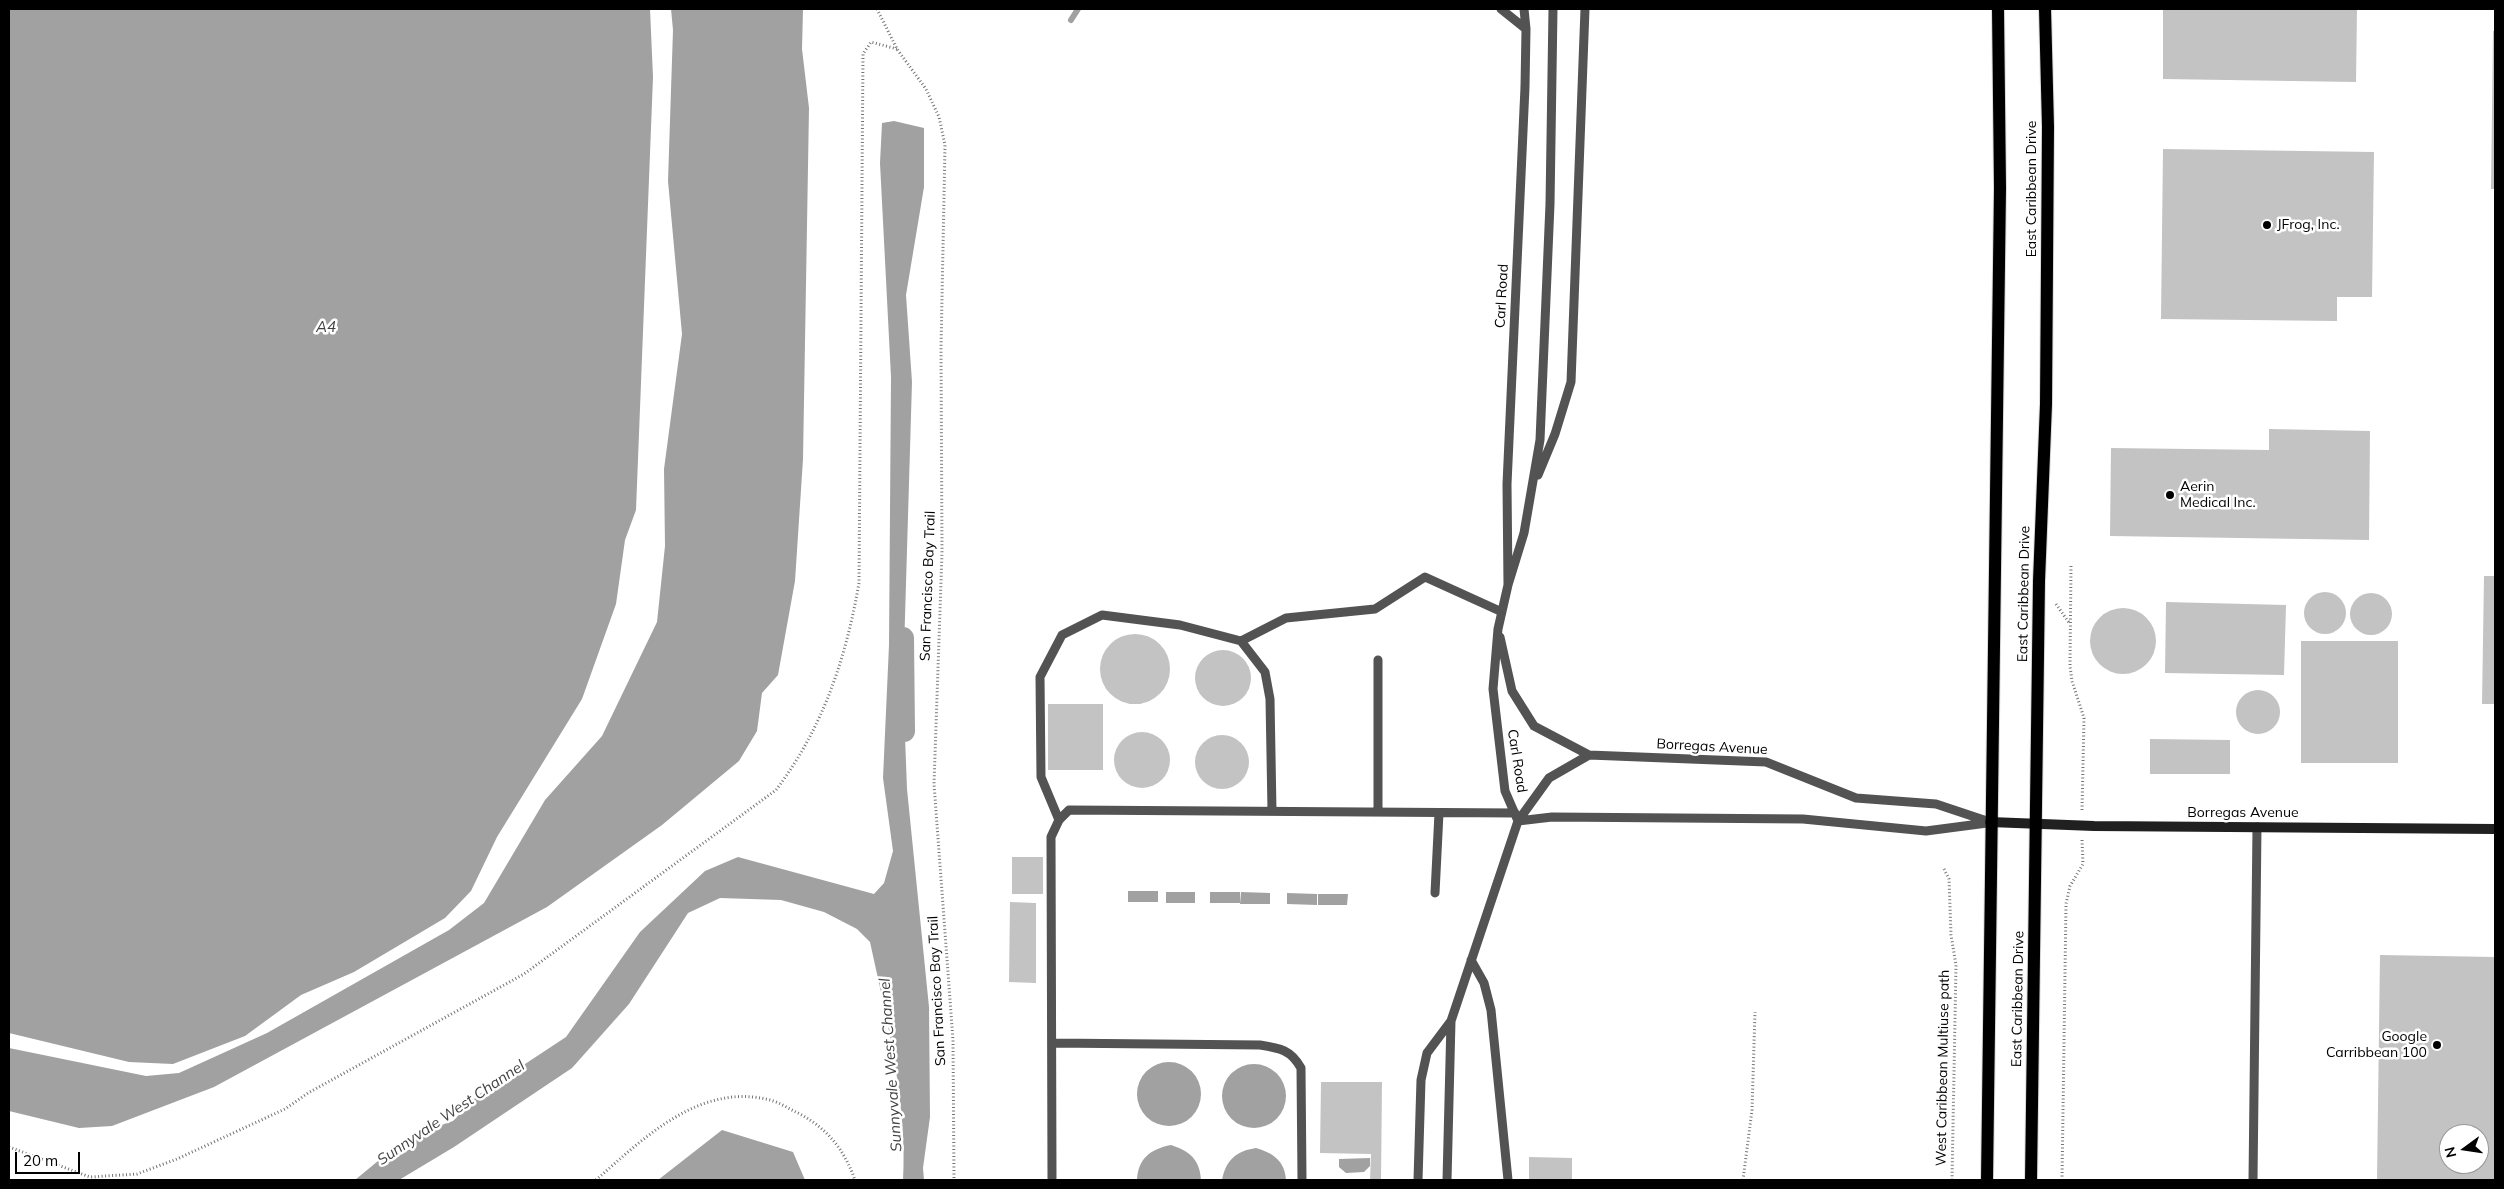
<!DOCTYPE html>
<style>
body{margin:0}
#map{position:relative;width:2504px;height:1189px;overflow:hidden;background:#fff;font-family:Mulish,sans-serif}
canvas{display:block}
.frame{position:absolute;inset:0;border:10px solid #000;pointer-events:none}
.north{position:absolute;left:2439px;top:1124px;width:50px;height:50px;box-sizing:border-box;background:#fff;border:1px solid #999;border-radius:50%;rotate:256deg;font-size:14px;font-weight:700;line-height:20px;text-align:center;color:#000}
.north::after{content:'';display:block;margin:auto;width:18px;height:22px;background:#000;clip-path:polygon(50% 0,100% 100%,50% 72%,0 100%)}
.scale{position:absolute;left:15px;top:1152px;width:65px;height:22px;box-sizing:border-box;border:2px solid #000;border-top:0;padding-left:6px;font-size:15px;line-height:18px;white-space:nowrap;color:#000;-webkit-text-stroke:4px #fff;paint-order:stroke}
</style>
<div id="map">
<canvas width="2504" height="1189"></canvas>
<div class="frame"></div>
<div class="north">N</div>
<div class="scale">20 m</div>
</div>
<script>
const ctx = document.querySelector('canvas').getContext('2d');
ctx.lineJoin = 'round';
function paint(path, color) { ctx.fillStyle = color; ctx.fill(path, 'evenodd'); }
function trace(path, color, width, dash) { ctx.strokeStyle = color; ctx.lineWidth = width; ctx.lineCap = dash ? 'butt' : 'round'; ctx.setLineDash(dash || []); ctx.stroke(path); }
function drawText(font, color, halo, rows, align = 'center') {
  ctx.font = font + ' Mulish,sans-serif'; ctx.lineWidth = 5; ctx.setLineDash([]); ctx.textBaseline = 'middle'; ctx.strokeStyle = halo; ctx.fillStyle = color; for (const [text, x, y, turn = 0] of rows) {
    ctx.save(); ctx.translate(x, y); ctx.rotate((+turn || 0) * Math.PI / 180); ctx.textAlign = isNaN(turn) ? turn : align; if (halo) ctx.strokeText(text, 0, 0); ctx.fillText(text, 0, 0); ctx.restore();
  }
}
paint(new Path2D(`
 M9,9H650L653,77L636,510L625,540L616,604L582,699L497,837L471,891L445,918L354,972L301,995L245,1036L173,1064L129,1062L9,1033Z
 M671,9H803L802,49L809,108L803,459L795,581L778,675L762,693L757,731L739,761L662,825L547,907L214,1087L112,1126L79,1128L9,1111V1048L146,1076L179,1073L267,1033L449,930L484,903L545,800L602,736L657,622L665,546L664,469L682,334L668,181L673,30Z
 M894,121L924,128V187L906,295L912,382L903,684L907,789L929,1007L930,1117L923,1168L924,1180H903C908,1106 886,1015 870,942L857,929L824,912L781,900L720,898L688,913L629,1004L572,1068L454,1147L399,1180H355L407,1137L453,1121L478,1095L566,1037L640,932L705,871L738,857L874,894L884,883L893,851L883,778L889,645L891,377L880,163L882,123Z
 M1128,891H1158V902H1128Z
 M1166,892H1195V903H1166Z
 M1210,892H1240V903H1210Z
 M1241,892L1270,893V904H1240Z
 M1287,893L1317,894V905L1287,904Z
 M1318,894H1348L1347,905H1318Z
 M1137 1094a32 32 0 1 1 64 0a32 32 0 1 1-64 0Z
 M1222 1096a32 32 0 1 1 64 0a32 32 0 1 1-64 0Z
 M722,1130L793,1152L805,1180H658Z
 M1171,1145C1190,1151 1200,1160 1201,1180H1137C1138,1159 1150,1149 1171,1145Z
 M1256,1148C1273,1153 1285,1161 1286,1180H1222C1226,1160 1236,1151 1256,1148Z
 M1370,1158V1166L1364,1172L1346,1173L1339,1167V1159Z`), '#a1a1a1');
trace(new Path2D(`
 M1071,20L1078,9`), '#a1a1a1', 6);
trace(new Path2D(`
 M903,638L904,731`), '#a1a1a1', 22);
paint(new Path2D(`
 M2163,9H2357L2356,82L2163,79Z
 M2493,31H2495V189H2491Z
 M2163,149L2374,152L2372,297H2337V321L2161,319Z
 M2269,429L2370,431L2369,540L2110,536L2111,448L2269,450Z
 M2484,576H2495V704H2482Z
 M2304 613a21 21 0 1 1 42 0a21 21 0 1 1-42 0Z
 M2350 614a21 21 0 1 1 42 0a21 21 0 1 1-42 0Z
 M2166,602L2286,605L2284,675L2165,673Z
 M2090 641a33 33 0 1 1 66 0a33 33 0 1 1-66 0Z
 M1100 669a35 35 0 1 1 70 0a35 35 0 1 1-70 0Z
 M2301,641H2398V763H2301Z
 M1195 678a28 28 0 1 1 56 0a28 28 0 1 1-56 0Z
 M2236 712a22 22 0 1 1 44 0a22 22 0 1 1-44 0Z
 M1048,704H1103V770H1048Z
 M1114 760a28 28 0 1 1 56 0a28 28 0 1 1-56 0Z
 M1195 762a27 27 0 1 1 54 0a27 27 0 1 1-54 0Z
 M2150,739L2230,740V774H2150Z
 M1012,857H1043V894H1012Z
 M1010,902L1036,903V983L1009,982Z
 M2380,955L2495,957V1180H2377ZM2449,1134H2479V1164H2449Z
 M1321,1082H1382L1381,1180H1370L1371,1154L1320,1153Z
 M1529,1157L1572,1158V1180H1529Z`), '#c3c3c3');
const primary = new Path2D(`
 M1987,1180L2000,188L1998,9
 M2031,1180L2039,581L2046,404L2048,127L2045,9`);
trace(primary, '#dbdbdb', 14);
trace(new Path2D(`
 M877,9L897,49L926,89L939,117L945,145L941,349L942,553L934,784L953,1040L954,1180
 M2071,566L2070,666L2072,681L2084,718L2082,811
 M2056,604L2070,624
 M1944,869L1949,879L1951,935L1956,965L1952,1180
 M9,1147L90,1177L137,1174L177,1159L285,1109L308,1093L524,974L776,790C823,728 846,658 859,583L863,54L871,42L897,49
 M596,1180C644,1138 700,1082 770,1100C779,1102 789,1109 798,1113C827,1128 844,1149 855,1180
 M1743,1180L1752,1110L1755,1012
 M2062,1180L2066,904L2070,886L2083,864L2082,840`), '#757575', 3, [1, 2.5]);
trace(new Path2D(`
 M1501,9L1526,29
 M1524,9L1526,29L1525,87L1507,484L1508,585L1524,533L1540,440L1550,204L1553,9
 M1538,475L1555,434L1571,382L1585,9
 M1500,637L1512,691L1534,726L1589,755L1766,762L1856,798L1936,804L1990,822
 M1241,641L1265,672L1270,699L1272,811
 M1378,660V812
 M1059,820L1041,777L1040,677L1062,635L1102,615L1180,625L1241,641L1286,618L1375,609L1425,577L1502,612
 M1518,821L1552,817L1803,819L1926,831L1987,823
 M1518,821L1549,778L1589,755
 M1435,893L1439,813
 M1471,960L1484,983L1491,1010L1508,1180
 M1052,1043L1260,1045C1280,1048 1291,1050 1301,1068L1302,1180
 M1052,1180L1051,837L1059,820L1069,810L1515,813
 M1418,1180L1421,1080L1427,1053L1451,1021
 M1447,1180L1451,1021L1518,821L1505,791L1493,689L1498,629L1508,585
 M2253,1180L2257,827`), '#535353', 9);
trace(new Path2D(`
 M1990,822L2094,826L2495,829`), '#202020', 10);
trace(primary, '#000', 12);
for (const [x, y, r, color] of [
 [2267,225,5,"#000"],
 [2170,495,5,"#000"],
 [2437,1045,5,"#000"]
]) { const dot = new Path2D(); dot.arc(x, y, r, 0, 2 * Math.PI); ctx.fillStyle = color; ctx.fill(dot); trace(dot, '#fff', 2); }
drawText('14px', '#000', '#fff', [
 ["East Caribbean Drive",2032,189,-90],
 ["Carl Road",1502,296,-87],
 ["San Francisco Bay Trail",928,586,-88],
 ["East Caribbean Drive",2024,594,-89],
 ["Borregas Avenue",1712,747,3],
 ["Carl Road",1517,761,81],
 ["Borregas Avenue",2243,813],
 ["San Francisco Bay Trail",937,991,-93],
 ["East Caribbean Drive",2018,999,-89],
 ["West Caribbean Multiuse path",1943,1068,-89]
]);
drawText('14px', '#000', '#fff', [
 ["JFrog, Inc.",2277,225],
 ["Aerin",2180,487],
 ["Medical Inc.",2180,503],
 ["Google",2427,1037,"right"],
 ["Carribbean 100",2427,1053,"right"]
], 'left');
drawText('italic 15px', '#424242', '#fff', [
 ["A4",326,327],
 ["Sunnyvale West Channel",891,1065,-94],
 ["Sunnyvale West Channel",451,1113,-34]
]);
</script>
